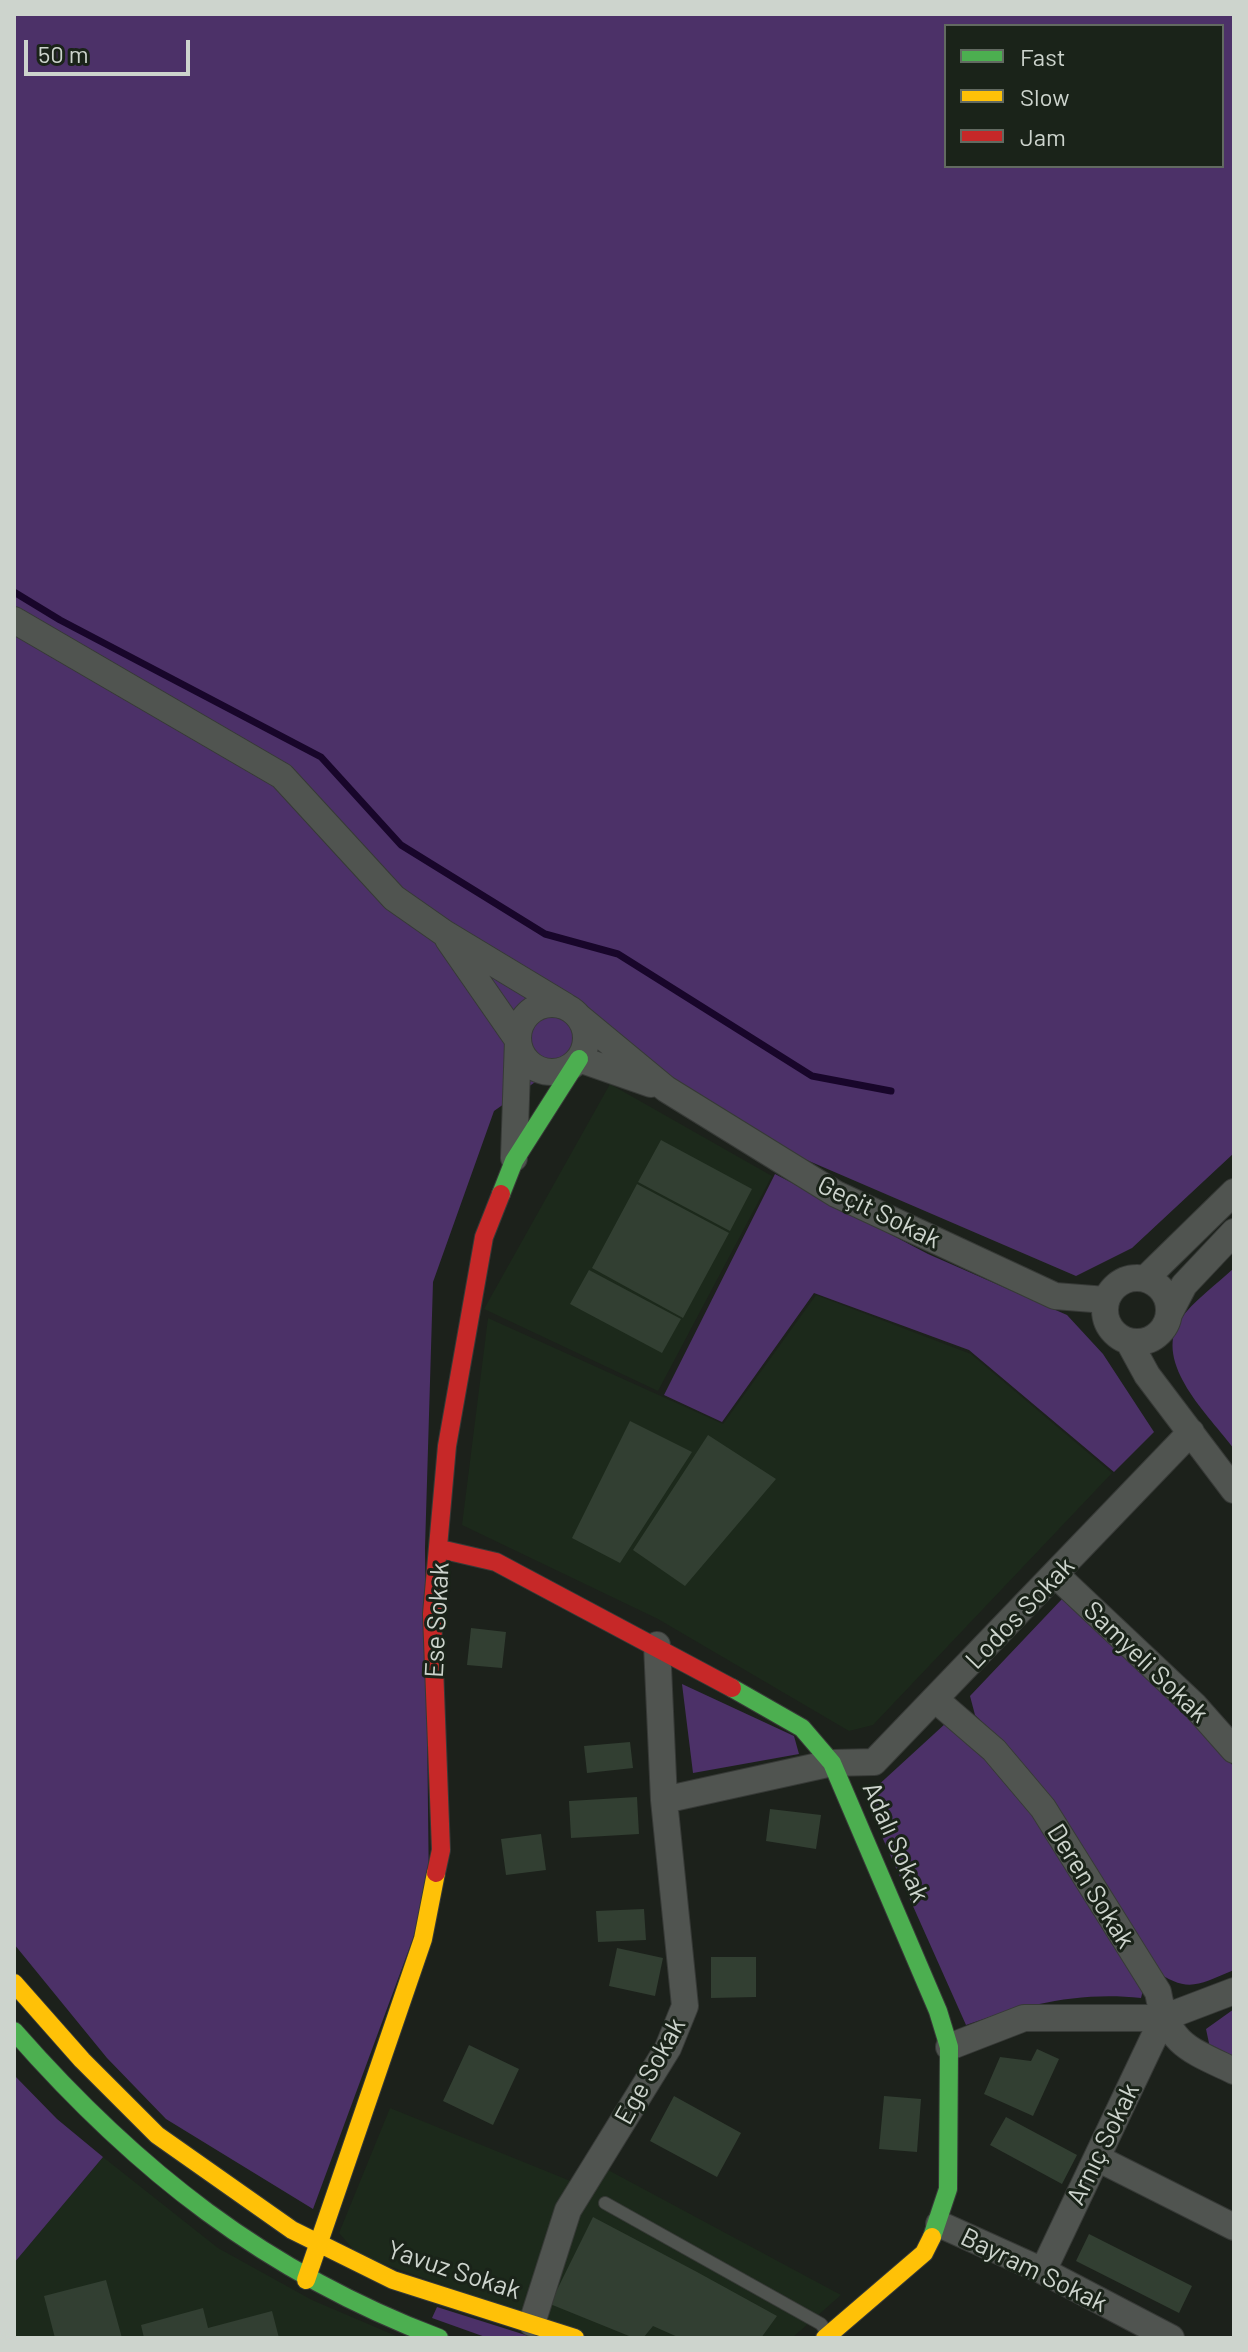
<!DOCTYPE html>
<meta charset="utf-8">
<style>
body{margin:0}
#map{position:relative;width:1248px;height:2352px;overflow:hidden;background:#1c211b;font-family:Barlow,sans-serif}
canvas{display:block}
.frame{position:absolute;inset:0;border:16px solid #cdd4cd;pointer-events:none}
.legend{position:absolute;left:944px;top:24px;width:280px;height:144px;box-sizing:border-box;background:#1a2319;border:2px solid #626a61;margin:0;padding:10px 14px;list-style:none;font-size:24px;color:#cdd4cd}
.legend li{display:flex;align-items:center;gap:16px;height:40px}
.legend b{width:40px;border:2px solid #626a61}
.scale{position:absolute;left:24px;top:40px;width:166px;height:36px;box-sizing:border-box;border:4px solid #cdd4cd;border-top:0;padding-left:10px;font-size:24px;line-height:28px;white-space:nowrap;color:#cdd4cd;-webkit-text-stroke:6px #1a2319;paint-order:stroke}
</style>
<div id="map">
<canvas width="1248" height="2352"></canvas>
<div class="frame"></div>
<ul class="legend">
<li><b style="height:10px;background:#4caf50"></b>Fast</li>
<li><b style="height:10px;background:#ffc107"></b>Slow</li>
<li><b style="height:10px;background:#c62828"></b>Jam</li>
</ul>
<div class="scale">50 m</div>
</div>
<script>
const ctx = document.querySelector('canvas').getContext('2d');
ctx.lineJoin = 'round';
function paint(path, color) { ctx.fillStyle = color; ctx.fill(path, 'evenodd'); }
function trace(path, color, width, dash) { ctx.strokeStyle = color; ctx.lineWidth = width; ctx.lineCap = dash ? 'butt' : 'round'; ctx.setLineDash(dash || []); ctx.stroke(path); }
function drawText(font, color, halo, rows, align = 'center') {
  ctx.font = font + ' Barlow,sans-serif'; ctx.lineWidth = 6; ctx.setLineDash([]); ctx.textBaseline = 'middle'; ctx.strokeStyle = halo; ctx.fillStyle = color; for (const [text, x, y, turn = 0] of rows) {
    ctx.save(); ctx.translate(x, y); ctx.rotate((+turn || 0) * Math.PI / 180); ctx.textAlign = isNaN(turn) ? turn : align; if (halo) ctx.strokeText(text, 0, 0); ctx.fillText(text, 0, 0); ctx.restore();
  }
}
paint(new Path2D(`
 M610,1084L772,1176L658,1391L484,1309Z
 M816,1295L971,1354L1112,1473L873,1725L849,1731L658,1619L462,1525L488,1318L723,1424Z
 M390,2108L583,2186L597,2164L841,2295L792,2338H592L358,2255L339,2233Z
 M103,2157L218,2248L312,2300L401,2338H14V2263Z`), '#1c291b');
paint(new Path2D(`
 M14,14H1234V1153L1132,1248L1076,1276L788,1152L609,1050L575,1054L494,1111L433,1282L425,1548L429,1895L313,2209L166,2119L107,2058L14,1944ZM946,26H1222V166H946Z
 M775,1174L928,1254L1067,1315L1103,1354L1154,1432L1114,1472L969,1350L814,1293L722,1422L664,1395Z
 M1234,1268V1449C1210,1416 1152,1364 1180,1320C1193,1301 1217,1284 1234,1268Z
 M1062,1599L1074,1603L1185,1710L1234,1767V1970C1197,1985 1188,1994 1153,1969L1005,1744L975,1715L970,1696Z
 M682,1684L794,1736L799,1754L693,1773Z
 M946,1723L992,1758L1039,1817L1144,1986L1141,1998C1080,1991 1024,2005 966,2025L871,1812L874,1789Z
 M1234,2009V2059L1210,2048L1206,2029Z
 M14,2075L57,2119L103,2157L14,2263Z
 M437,2307L535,2338H488L432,2318Z`), '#4c3168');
trace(new Path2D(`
 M14,592L60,620L321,757L401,845L545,934L618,954L812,1076L891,1091`), '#18062a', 7);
paint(new Path2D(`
 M661,1140L752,1189L730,1231L638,1182Z
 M637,1184L729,1233L683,1318L592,1268Z
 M589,1270L681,1319L662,1353L570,1304Z
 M630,1421L692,1452L620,1563L572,1538Z
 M708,1435L776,1479L685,1586L633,1550Z
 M471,1628L506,1632L502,1668L467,1665Z
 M630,1742L633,1768L587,1773L584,1746Z
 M637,1797L639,1834L571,1838L569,1801Z
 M770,1809L821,1815L816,1849L766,1841Z
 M541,1834L546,1870L506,1875L501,1839Z
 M644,1909L646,1940L598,1942L596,1911Z
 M617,1948L663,1958L655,1996L609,1986Z
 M711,1957H756V1997L711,1998Z
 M469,2045L519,2069L493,2125L443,2101Z
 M1037,2049L1059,2059L1033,2116L984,2094L1000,2057L1031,2061Z
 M674,2096L741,2133L717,2177L650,2141Z
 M884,2096L921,2099L917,2152L879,2149Z
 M1006,2117L1077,2155L1062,2184L990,2145Z
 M593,2217L697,2272L777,2316L761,2338H680L653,2326L643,2338H634L550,2304Z
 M1089,2234L1192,2286L1179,2313L1076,2261Z
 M106,2280L122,2338H55L44,2296Z
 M203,2308L208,2328L272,2311L279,2338H144L141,2325Z`), '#323f32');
const lane = new Path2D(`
 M605,2203L821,2324L826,2331`);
const street = new Path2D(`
 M14,620L282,776L394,898L444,933L565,1006
 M448,939L518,1040L514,1158
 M518 1038a34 34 0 1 1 68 0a34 34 0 1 1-68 0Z
 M579,1017L666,1089L836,1194L1055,1296L1106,1300
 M579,1059L651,1084
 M1105 1310a32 32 0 1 1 64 0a32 32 0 1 1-64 0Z
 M1146,1278L1234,1192
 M1170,1312L1184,1285L1234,1232
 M1129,1342L1147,1375L1234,1490
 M1056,1575L1195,1706L1234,1750
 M936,1700L994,1750L1043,1808L1158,1992C1167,2044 1190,2050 1234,2071
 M664,1800L832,1763L874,1762L1191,1432
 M949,2047L1024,2018H1163L1234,1991
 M1097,2158L1234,2227
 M939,2224L1043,2271L1171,2338
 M1043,2271L1163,2018
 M532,2323L568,2210L668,2048L685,2006L664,1800L657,1645`);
const fast = new Path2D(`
 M501,1194L514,1161L579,1059
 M732,1688L802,1728L832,1763L938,2011L949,2047L948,2189L932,2237
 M14,2031C136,2170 265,2272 439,2338`);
const slow = new Path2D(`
 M14,1983L82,2060L157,2135L292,2230L393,2280L575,2338
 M306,2280L423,1939L436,1873
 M825,2338L924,2253L932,2237`);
const jam = new Path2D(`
 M440,1549L496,1562L732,1688
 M436,1873L441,1850L432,1614L447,1446L484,1237L501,1194`);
trace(lane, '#373a37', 14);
trace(street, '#373a37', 28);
trace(fast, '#373a37', 20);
trace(slow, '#373a37', 20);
trace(jam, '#373a37', 20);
trace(lane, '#505450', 12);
trace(street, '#505450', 26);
trace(fast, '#4caf50', 18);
trace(slow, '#ffc107', 18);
trace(jam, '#c62828', 18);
drawText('26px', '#cdd4cd', '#1a2319', [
 ["Geçit Sokak",879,1212,26],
 ["Lodos Sokak",1020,1613,-46],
 ["Ese Sokak",437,1620,-87],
 ["Samyeli Sokak",1146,1662,44],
 ["Adalı Sokak",896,1842,66],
 ["Deren Sokak",1091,1886,58],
 ["Ege Sokak",650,2071,-61],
 ["Arnıç Sokak",1103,2144,-64],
 ["Yavuz Sokak",454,2270,18],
 ["Bayram Sokak",1034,2270,26]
]);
</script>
